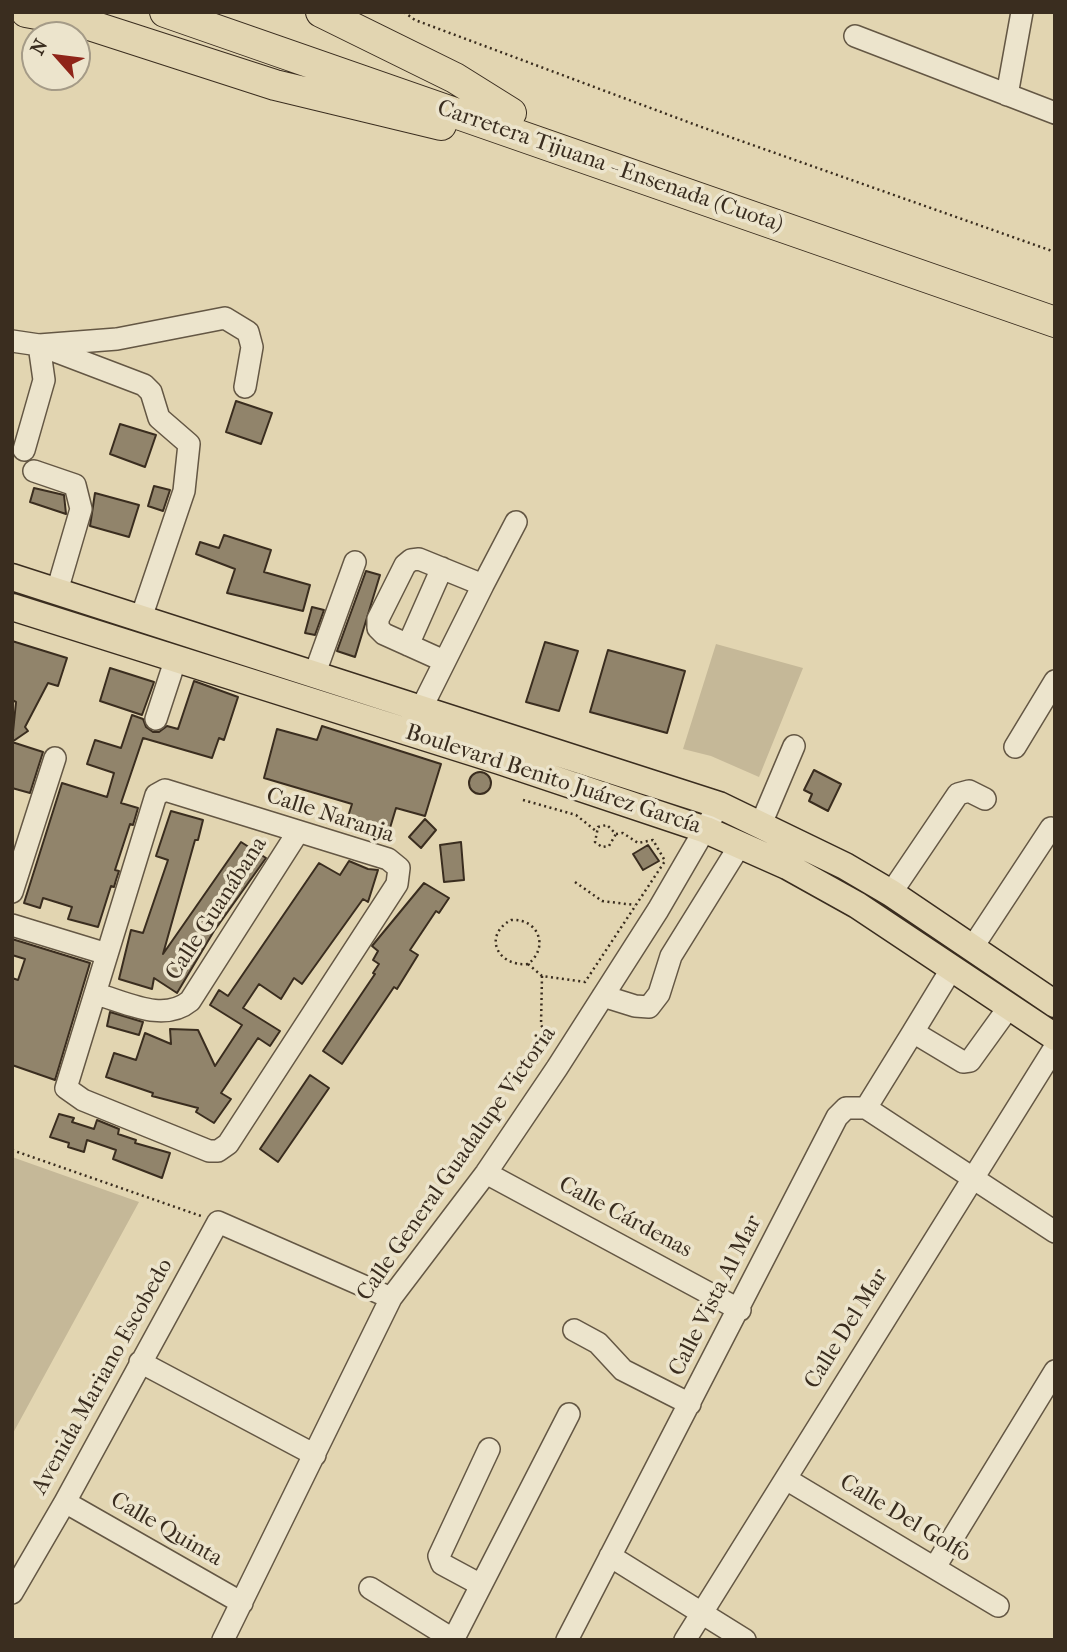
<!DOCTYPE html>
<meta charset="utf-8">
<style>
body{margin:0}
#map{position:relative;width:1067px;height:1652px;overflow:hidden;background:#e2d5b1;font-family:"IM FELL French Canon",serif}
canvas{display:block}
.frame{position:absolute;inset:0;border:14px solid #3a2d1f;pointer-events:none}
.north{position:absolute;left:21px;top:21px;width:70px;height:70px;box-sizing:border-box;background:#ece4cc;border:2px solid #a59b87;border-radius:50%;rotate:298deg;font-size:19px;font-weight:700;line-height:28px;text-align:center;color:#3a2d1f}
.north::after{content:'';display:block;margin:auto;width:24px;height:32px;background:#8f2418;clip-path:polygon(50% 0,100% 100%,50% 72%,0 100%)}
</style>
<div id="map">
<canvas width="1067" height="1652"></canvas>
<div class="frame"></div>
<div class="north">N</div>
</div>
<script>
const ctx = document.querySelector('canvas').getContext('2d');
ctx.lineJoin = 'round';
function paint(path, color) { ctx.fillStyle = color; ctx.fill(path, 'evenodd'); }
function trace(path, color, width, dash) { ctx.strokeStyle = color; ctx.lineWidth = width; ctx.lineCap = dash ? 'butt' : 'round'; ctx.setLineDash(dash || []); ctx.stroke(path); }
function drawText(font, color, halo, rows, align = 'center') {
  ctx.font = font + ' "IM FELL French Canon",serif'; ctx.lineWidth = 7; ctx.setLineDash([]); ctx.textBaseline = 'middle'; ctx.strokeStyle = halo; ctx.fillStyle = color; for (const [text, x, y, turn = 0] of rows) {
    ctx.save(); ctx.translate(x, y); ctx.rotate((+turn || 0) * Math.PI / 180); ctx.textAlign = isNaN(turn) ? turn : align; if (halo) ctx.strokeText(text, 0, 0); ctx.fillText(text, 0, 0); ctx.restore();
  }
}
paint(new Path2D(`
 M716,644L803,668L759,777L711,756L683,749Z
 M12,1157L139,1202L12,1435Z`), '#c5b898');
const building = new Path2D(`
 M236,401L272,413L261,444L226,432Z
 M120,424L156,435L145,467L110,454Z
 M154,486L170,490L163,511L148,506Z
 M34,488L64,495L66,514L30,502Z
 M95,493L139,505L129,537L90,526Z
 M224,535L271,550L264,572L310,585L303,611L227,593L235,569L196,554L200,542L219,548Z
 M366,571L380,575L355,657L337,651Z
 M312,607L324,610L315,635L305,633Z
 M12,641L67,658L58,686L48,683L25,727L28,731L12,742L16,702L12,700Z
 M545,642L578,651L559,711L526,702Z
 M608,650L685,671L667,733L590,712Z
 M110,668L154,682L142,715L100,701Z
 M194,681L238,697L224,740L219,738L212,758L143,738L121,803L138,808L133,825L130,824L115,870L119,871L116,880L114,887L111,886L98,927L68,919L72,907L43,898L40,908L24,903L62,783L107,797L114,773L87,764L95,740L121,748L132,715L143,719L146,727L153,732H159L167,726L178,729Z
 M322,726L441,764L425,816L396,808L387,838L345,826L352,804L264,778L277,729L317,740Z
 M12,742L43,752L30,793L12,788Z
 M814,770L841,784L828,811L809,801L812,794L804,790Z
 M469 783a11 11 0 1 1 22 0a11 11 0 1 1-22 0Z
 M171,811L203,820L198,840H195L163,954L241,842L266,858L214,931L177,993L154,978L152,989L119,979L131,930L143,933L168,860L156,856Z
 M425,819L436,830L421,848L409,837Z
 M461,842L464,880L444,882L440,845Z
 M648,845L659,861L643,870L633,854Z
 M349,861L368,869L378,870L368,902L363,899L302,984L294,978L281,999L259,984L243,1008L280,1031L270,1046L258,1038L221,1093L231,1099L214,1123L196,1112L198,1108L152,1096L153,1093L106,1077L114,1053L136,1060L145,1033L171,1044L170,1029L198,1030L215,1066L242,1025L210,1005L219,990L228,996L319,863L340,875Z
 M424,883L449,898L439,913L436,911L410,950L418,955L397,989L394,987L342,1064L323,1051L375,974L373,973L379,964L373,960L378,951L372,946Z
 M12,939L90,963L55,1080L12,1065V978L18,980L25,959L12,955Z
 M110,1012L143,1022L139,1035L107,1026Z
 M310,1075L329,1088L278,1162L260,1149Z
 M59,1114L74,1118L72,1122L94,1129L97,1120L119,1129L118,1134L136,1140L135,1143L170,1153L162,1178L113,1159L116,1150L87,1140L84,1152L68,1147L69,1143L50,1137Z`);
paint(building, '#91846b');
trace(building, '#3a2d1f', 2);
const minor = new Path2D(`
 M855,36L1055,113
 M1007,95L1022,12
 M12,341L39,345L117,339L225,318L248,332L252,347L245,387
 M39,345L144,385L151,392L159,418L189,444L184,491L141,618
 M24,450L44,380L39,345
 M34,471L75,485L81,509L57,591
 M483,585L516,522
 M408,645L442,568
 M315,673L355,562
 M422,707L483,585L419,559L411,560L405,565L378,619V628L384,634L444,661
 M156,719L175,661
 M1015,747L1055,681
 M165,790L388,859L399,868L397,884L228,1144L218,1151H209L83,1100L66,1088L156,795Z
 M761,824L794,746
 M12,892L55,758
 M891,893L958,794L969,791L985,799
 M12,925L107,954
 M972,948L1051,828
 M952,968L913,1032L963,1062L970,1061L1009,1007
 M96,994C126,1002 163,1023 190,1001L298,832
 M603,996L635,1006L649,1007L659,994L671,956L740,845
 M866,1108L913,1032
 M486,1173L740,1310
 M574,1330L598,1343L623,1370L690,1404
 M140,1362L315,1455
 M786,1479L998,1606
 M65,1502L242,1603
 M610,1556L745,1640
 M935,1567L1055,1371
 M481,1585L442,1564L439,1556L489,1449
 M370,1588L454,1640
 M12,1593L65,1502L218,1222L391,1298
 M223,1640L391,1298L486,1173L557,1068L658,910L719,805
 M453,1640L569,1414
 M567,1640L837,1117L846,1108H866L1055,1232
 M685,1640L1055,1047`);
const major = new Path2D(`
 M12,577L719,805L845,866L891,893L1055,1004
 M12,607L500,761L706,830L787,866L857,905L1055,1037`);
const highway = new Path2D(`
 M26,12L80,22L275,85L441,125
 M165,12L1055,322
 M321,12L455,78L511,113`);
trace(minor, '#645744', 24);
trace(major, '#3a2d1f', 29);
trace(highway, '#3a2d1f', 32);
trace(new Path2D(`
 M404,12L415,20L696,125L1055,252
 M523,800L576,815L596,831
 M575,882L602,901L635,905
 M528,964C498,967 482,936 511,920C538,918 550,947 528,964L542,976L585,982L665,861L653,840L638,843L623,833L616,834L607,825L598,827L595,842L602,847L609,846L616,834
 M542,976L541,1025L552,1042
 M12,1150L201,1216`), '#3a2d1f', 2.5, [2, 3.5]);
trace(minor, '#ece4cc', 21);
trace(major, '#e2d5b1', 26);
trace(highway, '#e2d5b1', 30);
drawText('23px', '#3a2d1f', '#ece4cc', [
 ["Carretera Tijuana - Ensenada (Cuota)",610,167,19],
 ["Boulevard Benito Juárez García",553,780,18],
 ["Calle Naranja",330,816,18],
 ["Calle Guanábana",217,909,-57],
 ["Calle General Guadalupe Victoria",457,1164,-55],
 ["Calle Cárdenas",625,1218,28],
 ["Calle Vista Al Mar",716,1296,-63],
 ["Calle Del Mar",847,1329,-58],
 ["Avenida Mariano Escobedo",103,1377,-61],
 ["Calle Del Golfo",905,1519,31],
 ["Calle Quinta",166,1530,30]
]);
</script>
